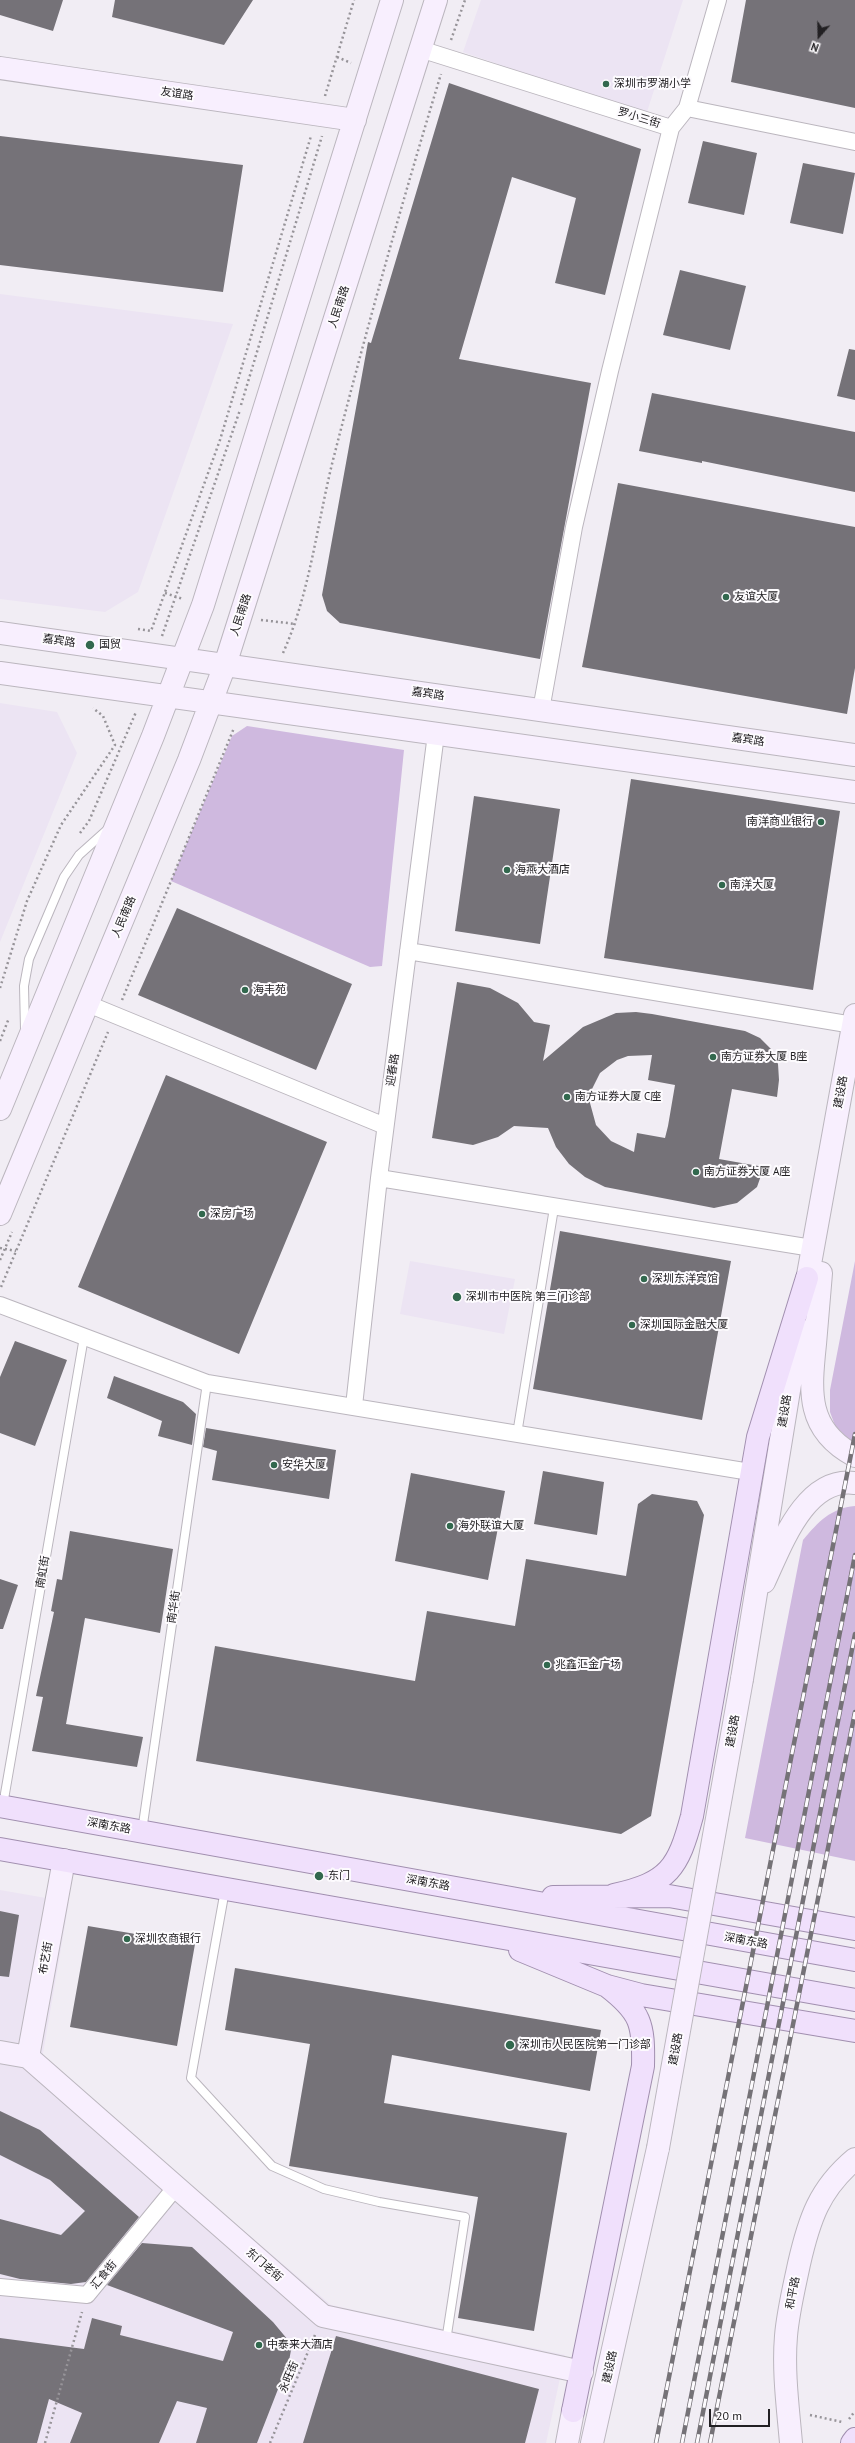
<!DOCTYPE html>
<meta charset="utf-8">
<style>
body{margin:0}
#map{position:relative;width:855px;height:2443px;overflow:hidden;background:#f1edf4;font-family:"PT Sans",sans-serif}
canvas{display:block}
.north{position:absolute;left:799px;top:16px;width:40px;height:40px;-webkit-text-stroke:3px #fdfbfe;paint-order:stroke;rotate:200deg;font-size:11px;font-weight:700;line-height:16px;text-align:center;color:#222023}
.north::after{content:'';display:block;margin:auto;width:14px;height:18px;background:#222023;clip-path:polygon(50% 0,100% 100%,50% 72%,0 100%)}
.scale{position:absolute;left:709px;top:2409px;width:61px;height:18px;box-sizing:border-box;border:2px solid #222023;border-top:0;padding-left:5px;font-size:12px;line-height:14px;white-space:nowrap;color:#222023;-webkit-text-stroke:3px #fdfbfe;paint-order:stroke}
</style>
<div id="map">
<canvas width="855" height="2443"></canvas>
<div class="north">N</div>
<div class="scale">20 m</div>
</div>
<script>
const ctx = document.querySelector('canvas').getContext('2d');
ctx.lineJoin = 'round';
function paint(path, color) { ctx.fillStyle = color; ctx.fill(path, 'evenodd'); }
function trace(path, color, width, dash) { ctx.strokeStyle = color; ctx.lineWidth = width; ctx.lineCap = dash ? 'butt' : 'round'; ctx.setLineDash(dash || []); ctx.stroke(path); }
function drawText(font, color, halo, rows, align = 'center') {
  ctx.font = font + ' "PT Sans","Noto Sans SC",sans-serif'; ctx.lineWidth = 4; ctx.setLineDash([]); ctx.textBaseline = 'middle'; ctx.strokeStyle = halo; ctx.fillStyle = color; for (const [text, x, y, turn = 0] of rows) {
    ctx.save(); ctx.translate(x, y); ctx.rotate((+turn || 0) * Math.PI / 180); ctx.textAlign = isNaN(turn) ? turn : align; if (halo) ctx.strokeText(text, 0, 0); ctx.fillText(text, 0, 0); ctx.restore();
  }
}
paint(new Path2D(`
 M481,0H683L646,115L463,52Z
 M0,294L233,324L138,592L105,612L0,599Z
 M0,703L57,712L77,753L0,942Z
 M410,1261L515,1279L504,1334L400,1314Z
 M0,1890L69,1902L42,2059L331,2305L565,2355L546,2443H0Z`), '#ece4f3');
paint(new Path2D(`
 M247,726L404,750L382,966L370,967L171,881L232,736Z
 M855,1261V1444L837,1431L830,1412V1390Z
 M855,1506V1861L745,1838L803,1540C818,1522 831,1508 855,1506Z`), '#cfb9df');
paint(new Path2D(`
 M0,0H63L53,31L0,15Z
 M115,0H253L224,45L112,17Z
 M746,0H855V108L731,82Z
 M449,83L641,149L605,295L555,283L576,198L512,177L459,359L591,383L540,659L340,623L327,611L322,595L368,342L371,343Z
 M0,136L243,165L223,292L0,265Z
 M703,141L757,153L744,215L688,203Z
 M803,163L855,173L843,234L790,223Z
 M680,270L746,286L730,350L663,335Z
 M849,349L855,350V400L837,396Z
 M652,393L855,432V492L702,461V463L639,451Z
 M618,483L855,527V668L847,714L582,667Z
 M631,779L840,811L813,990L604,958Z
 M474,796L560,809L540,944L455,931Z
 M177,908L352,984L316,1070L138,995Z
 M457,982L490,988L518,1003L534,1022L550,1025L543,1061L583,1027L616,1013L636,1012L652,1014L745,1031L760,1038L771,1049L778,1064L779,1080L777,1097L732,1089L719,1159L764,1167L757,1187L737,1203L714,1208L605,1187L585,1177L569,1164L556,1147L548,1128L514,1126L498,1137L473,1145L432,1138ZM652,1055L648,1080L675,1085L668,1126L665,1138L637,1133L634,1152L611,1141L596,1125L590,1103L591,1091L600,1073L617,1060L628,1056Z
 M166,1075L327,1142L239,1354L78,1287Z
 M560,1231L731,1261L702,1420L533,1389Z
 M15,1341L67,1360L35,1446L0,1433V1377Z
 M114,1376L183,1402L196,1414L192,1445L158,1436L162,1421L107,1398Z
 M206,1428L336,1450L329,1499L212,1480L217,1451L203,1447Z
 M543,1471L604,1482L597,1535L534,1524Z
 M411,1473L505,1491L488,1580L395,1561Z
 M652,1494L697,1501L704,1515L651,1816L621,1834L196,1761L215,1646L415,1681L427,1611L515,1626L526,1559L626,1576L638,1504Z
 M70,1531L173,1549L160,1633L85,1618L66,1724L143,1737L137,1767L32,1751L43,1697L36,1696L54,1612L51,1611L57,1579L62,1580Z
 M0,1579L18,1585L3,1629H0Z
 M0,1911L19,1915L9,1977L0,1976Z
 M88,1926L195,1944L177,2046L70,2027Z
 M235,1968L601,2030L590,2091L392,2055L384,2103L567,2133L534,2331L458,2318L478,2197L289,2166L310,2044L225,2030Z
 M0,2111L40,2130L139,2217L86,2282L71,2284L20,2279L0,2274V2219L61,2235L85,2211L50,2180L0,2155Z
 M142,2243L192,2247L273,2322L288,2340L291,2350L289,2361L257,2443H196L207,2408L177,2401L159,2443H70L82,2413L49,2399L37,2443H0V2338L84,2349L92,2318L122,2326L120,2335L223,2361L233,2332L107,2285Z
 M336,2336L539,2389L525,2443H303Z`), '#757278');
const lane = new Path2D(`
 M25,1030L24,986L29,959L64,877L79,855L108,829
 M517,1434L554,1208
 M3,1805L84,1337
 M142,1831L207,1383
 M225,1890L191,2078L272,2166L324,2189L379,2202L465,2217L446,2341`);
const street = new Path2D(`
 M420,49L671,128
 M687,108L855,142
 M541,710L574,527L610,371L671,128L687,108L718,0
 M408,951L853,1025
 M88,1004L385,1126
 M379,1178L812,1248
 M0,1305L207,1383L750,1472
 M354,1406L379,1178L436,734
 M0,2287L87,2295L175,2188`);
const secondary = new Path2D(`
 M0,68L355,120
 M0,633L855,755
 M0,673L855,792
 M0,1109L153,736L203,605L392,0
 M0,1214L189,760L225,665L436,0
 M821,1273C819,1297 817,1320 815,1344C810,1392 806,1430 855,1456
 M804,1297L855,1015
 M764,1582C781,1546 805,1476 855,1483
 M742,1679L799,1329
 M0,2052L28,2057L323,2316L582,2372
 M28,2057L64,1860
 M567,2443L573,2411
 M592,2443L658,2148
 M791,2443C788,2408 783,2371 786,2336C788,2312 794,2288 799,2264C809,2220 819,2189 855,2159`);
const primary = new Path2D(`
 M0,1806L855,1960
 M0,1849L855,2000
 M614,1895C669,1883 678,1868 692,1816L758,1437L807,1278
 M553,1897L669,1896L855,1929
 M520,1950L607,1986L641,1995L855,2031
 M573,2411L643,2066C644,2024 641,2012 607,1986
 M852,2443L855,2439`);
trace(lane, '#bbb6be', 10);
trace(street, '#bbb6be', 18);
trace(secondary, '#bbb6be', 24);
trace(primary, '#a18faf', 24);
trace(new Path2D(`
 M451,40L465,0
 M337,57L351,63
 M325,96L354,0
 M241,405L322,136
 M165,593L183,599
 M261,620L296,624
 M138,629L151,631L220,440L311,136
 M162,636L240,410
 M283,653C310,593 317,524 333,460C366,331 402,202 441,74
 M80,833L89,821L136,712
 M0,988L27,901L61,825L115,745L103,716L93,708
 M122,1000L234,728
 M0,1041L9,1018
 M0,1248L16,1251
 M0,1260L12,1232
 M1,1287L108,1032
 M810,2415L842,2422
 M849,2419L855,2411
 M45,2443L82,2312
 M270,2443L315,2335`), '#979499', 2.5, [2, 3]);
trace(lane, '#fff', 8);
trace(street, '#fff', 16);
trace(secondary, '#f8effe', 22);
trace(primary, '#f0e0fc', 22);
const rail = new Path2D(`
 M656,2443L855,1434
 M682,2443L855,1555
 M697,2443L855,1634
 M710,2443L855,1712`);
trace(rail, '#757277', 4.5);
trace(rail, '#fdfbfe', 3, [9]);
const secondaryBridge = new Path2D(`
 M658,2148L742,1679`);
trace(secondaryBridge, '#bbb6be', 24, []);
trace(secondaryBridge, '#f8effe', 22);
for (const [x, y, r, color] of [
 [606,84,4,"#32684e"],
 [726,597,4,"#32684e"],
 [90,645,5,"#32684e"],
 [821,822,4,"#32684e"],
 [507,870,4,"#32684e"],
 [722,885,4,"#32684e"],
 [245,990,4,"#32684e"],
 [713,1057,4,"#32684e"],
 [567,1097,4,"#32684e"],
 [696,1172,4,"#32684e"],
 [202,1214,4,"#32684e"],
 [644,1279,4,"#32684e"],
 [457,1297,5,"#32684e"],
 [632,1325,4,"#32684e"],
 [274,1465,4,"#32684e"],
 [450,1526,4,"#32684e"],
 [547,1665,4,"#32684e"],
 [319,1876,5,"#32684e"],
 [127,1939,4,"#32684e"],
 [510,2045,5,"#32684e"],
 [259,2345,4,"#32684e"]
]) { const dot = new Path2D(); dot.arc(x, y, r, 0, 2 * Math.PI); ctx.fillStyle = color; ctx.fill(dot); trace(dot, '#fdfbfe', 1.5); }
drawText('11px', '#222023', '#fdfbfe', [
 ["深圳市罗湖小学",614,84],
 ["友谊大厦",734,597],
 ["国贸",99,645],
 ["南洋商业银行",813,822,"right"],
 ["海燕大酒店",515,870],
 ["南洋大厦",730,885],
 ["海丰苑",253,990],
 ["南方证券大厦 B座",721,1057],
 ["南方证券大厦 C座",575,1097],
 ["南方证券大厦 A座",704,1172],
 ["深房广场",210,1214],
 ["深圳东洋宾馆",652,1279],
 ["深圳市中医院 第三门诊部",466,1297],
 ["深圳国际金融大厦",640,1325],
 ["安华大厦",282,1465],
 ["海外联谊大厦",458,1526],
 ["兆鑫汇金广场",555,1665],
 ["东门",328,1876],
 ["深圳农商银行",135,1939],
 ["深圳市人民医院第一门诊部",519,2045],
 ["中泰来大酒店",267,2345]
], 'left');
drawText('11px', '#222023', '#fdfbfe', [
 ["友谊路",177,94,8],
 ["罗小三街",639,118,17],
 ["人民南路",339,307,-72],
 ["人民南路",241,615,-72],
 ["嘉宾路",59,641,8],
 ["嘉宾路",428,694,8],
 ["嘉宾路",748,740,8],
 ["人民南路",124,917,-67],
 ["迎春路",393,1070,-82],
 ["建设路",841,1092,-80],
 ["建设路",785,1411,-81],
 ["南虹街",43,1572,-80],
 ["南华街",174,1607,-82],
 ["建设路",733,1731,-80],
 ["深南东路",109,1826,10],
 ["深南东路",428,1883,10],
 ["深南东路",746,1941,10],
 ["布艺街",46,1958,-80],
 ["建设路",676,2049,-80],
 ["东门老街",264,2265,41],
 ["汇食街",104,2275,-50],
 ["和平路",793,2293,-79],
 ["建设路",610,2367,-78],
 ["永旺街",289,2377,-67]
]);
</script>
